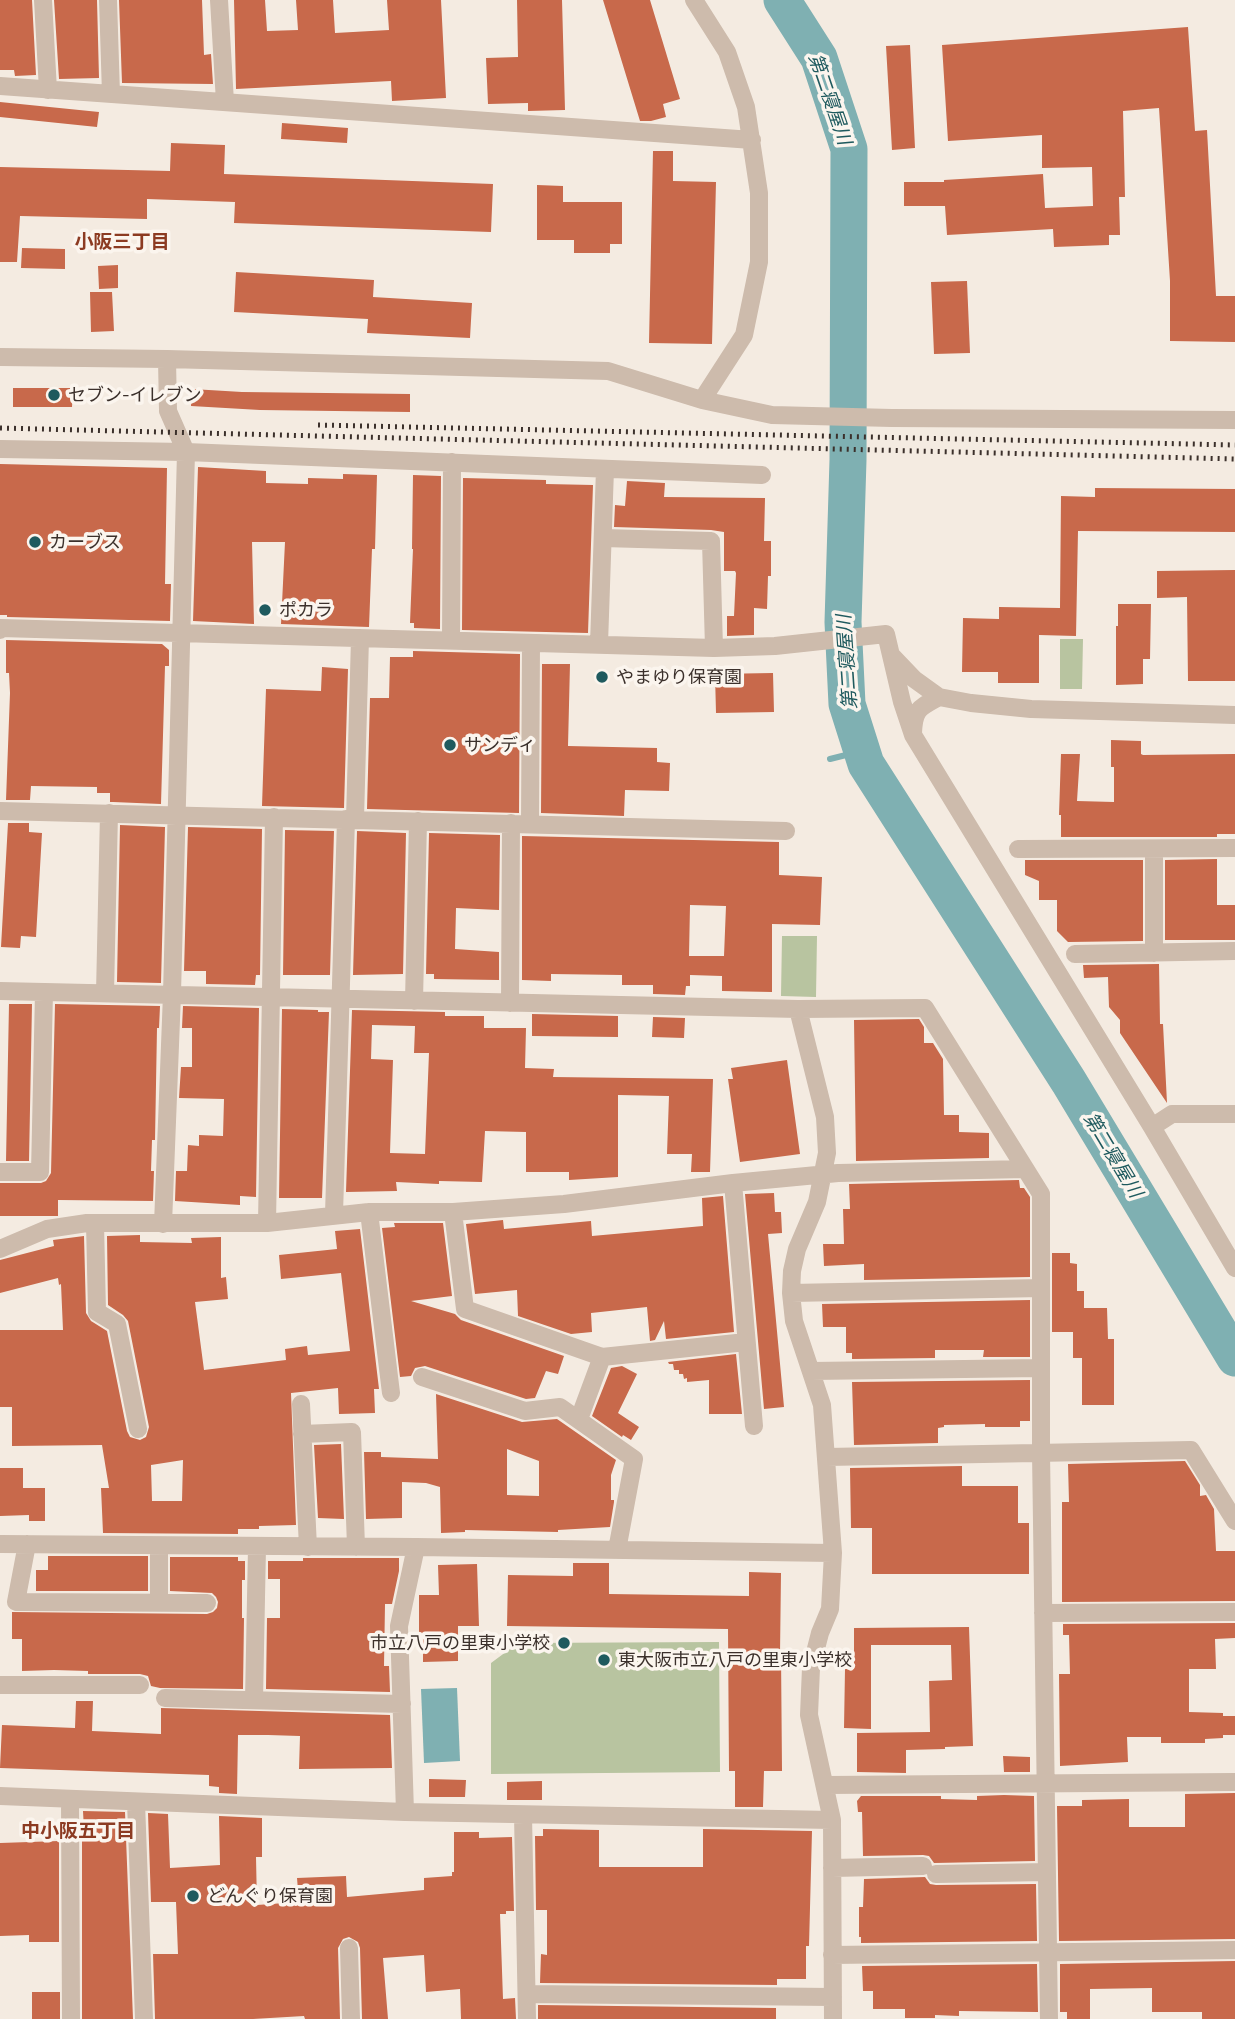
<!DOCTYPE html>
<meta charset="utf-8">
<style>
body{margin:0}
canvas{display:block;background:#f4ebe1}
</style>
<canvas width="1235" height="2019"></canvas>
<script>
const ctx = document.querySelector('canvas').getContext('2d');
ctx.lineJoin = 'round';
function paint(path, color) { ctx.fillStyle = color; ctx.fill(path, 'evenodd'); }
function trace(path, color, width, dash) { ctx.strokeStyle = color; ctx.lineWidth = width; ctx.lineCap = dash ? 'butt' : 'round'; ctx.setLineDash(dash || []); ctx.stroke(path); }
function drawText(font, color, halo, rows, align = 'center') {
  ctx.font = font + ' Commissioner,"Noto Sans JP",sans-serif'; ctx.lineWidth = 7; ctx.setLineDash([]); ctx.textBaseline = 'middle'; ctx.strokeStyle = halo; ctx.fillStyle = color; for (const [text, x, y, turn = 0] of rows) {
    ctx.save(); ctx.translate(x, y); ctx.rotate((+turn || 0) * Math.PI / 180); ctx.textAlign = isNaN(turn) ? turn : align; if (halo) ctx.strokeText(text, 0, 0); ctx.fillText(text, 0, 0); ctx.restore();
  }
}
paint(new Path2D(`
 M1060,639H1083L1082,689H1060Z
 M782,936H817L816,997L781,996Z
 M719,1642L720,1772L491,1774V1663L518,1643Z`), '#b8c4a0');
paint(new Path2D(`
 M457,1688L460,1761L424,1763L421,1689Z`), '#7fb0b2');
trace(new Path2D(`
 M830,759L862,751`), '#7fb0b2', 6);
trace(new Path2D(`
 M782,0L819,58L849,149L848,460L843,622L847,704L866,764L1069,1082L1235,1358`), '#7fb0b2', 37);
paint(new Path2D(`
 M0,0H32L36,75L15,76L14,70H0Z
 M54,0H97L99,78L59,79Z
 M119,0H202L204,55L211,54L213,84L122,83Z
 M234,0H265L267,31L298,30L296,0H333L335,33L389,30L387,0H441L446,98L392,101L391,81L236,89Z
 M517,0H562L565,110L528,111V103L488,104L486,58L518,57Z
 M603,0H650L680,99L663,104L666,117L651,121H640Z
 M1188,27L1195,131L1207,130L1216,296H1235V342L1170,341V281L1159,108L1123,111L1125,197H1119L1120,235H1109V245L1054,247L1053,229L947,235L945,206H904V182H944V180L1043,174L1045,208L1093,206L1092,167L1042,168V135L948,141L942,45Z
 M910,45L915,148L892,150L886,46Z
 M0,102L99,112L97,127L0,117Z
 M282,123L348,128L347,143L281,139Z
 M171,143L225,145L224,174L493,184L491,232L234,223L235,202L147,199V219L20,216L17,262H0V167L170,171Z
 M653,151H673V181L716,182L712,344L649,343Z
 M537,185L563,186V202H622V244H610V253H574V240H537Z
 M22,248L65,249V269L21,268Z
 M118,265V288L99,289L98,266Z
 M236,272L374,280L373,297L472,303L470,338L367,333L368,319L234,312Z
 M967,281L970,353L934,354L931,282Z
 M90,292H112L114,331L91,332Z
 M13,388H73L72,407H13Z
 M192,389L242,392L410,394V412L260,410L191,406Z
 M0,464L167,468L165,584H171L170,621L7,617V615H0Z
 M198,467L266,471V483L308,484V478L343,479V474L377,475L375,549H372L369,627L281,624L285,542H252L254,624L193,621Z
 M413,475L441,476L440,629L414,628V623H410L413,549H412Z
 M463,478L546,480V484L593,485L588,633L462,630Z
 M627,481L665,483L664,497L765,498L764,541H771V576H768L767,609L754,608V635L727,636V616H734L736,573L735,571H724V532L711,530L614,527L615,505L625,506Z
 M1095,488L1235,489V532L1078,531L1076,636L1039,635V683H998V672H962L963,618L999,619V607L1060,608L1061,496L1095,497Z
 M1235,570V681H1188L1187,597L1157,598V571Z
 M1118,604H1151L1150,659H1143V684L1116,685V626H1118Z
 M6,640L162,644L169,650V666H165L161,804L113,802H110V793H97V787L31,786L30,800H6L10,693L9,673H6Z
 M413,651L520,654L519,813L367,809L370,698H389L390,657H413Z
 M542,664H570L568,746L657,748V762L670,763L669,791L625,790L624,816L541,813Z
 M322,667L348,669L344,808L262,806L266,689L321,691Z
 M773,673L774,712L716,713L715,674Z
 M1111,740L1141,741V754L1143,755L1235,754V834H1217V837H1061V815H1059L1061,754H1080L1077,801L1114,802V767H1111Z
 M8,823H29V832L42,833L36,937L21,936L20,948L1,947Z
 M120,825L165,827L161,983L117,982Z
 M188,827L262,829L260,975H256L255,985L206,984V971H184Z
 M285,830L334,831L330,975H283Z
 M357,831L406,833L403,974L353,975Z
 M429,833L500,835L499,910L456,908L455,949L499,952V980L434,979V974H426Z
 M522,836L779,842V875L822,877L820,925L772,924V992L722,991V976L690,975V986H686L685,995L653,994V985H622V975L551,974V981L522,980ZM690,905L726,906L724,956H689Z
 M1217,859V905H1235V940H1165V860Z
 M1025,860H1143V941L1068,942L1057,931V900H1039V881L1025,875Z
 M1159,964L1160,1024H1163L1167,1103L1120,1033V1020L1109,1007L1108,977L1084,978L1083,965Z
 M9,1004H32L29,1161H6Z
 M55,1004L160,1006L159,1028H157L155,1140H152L151,1171H154L153,1201L58,1200V1216H0V1183H41L46,1181L51,1173Z
 M183,1006L259,1008L256,1197L240,1196V1205L175,1201L176,1171H187L188,1145L199,1146V1135L223,1136L224,1099L179,1098L181,1067H192V1028H182Z
 M282,1009L318,1010V1012H329L322,1198H279Z
 M352,1010L445,1012V1016H484V1028H526L525,1068L554,1069L553,1077L713,1079L710,1172H691L692,1154H667L669,1096L618,1095V1177L569,1180V1172H526V1132L485,1131L482,1182L439,1181V1184L396,1182L397,1191L346,1192ZM372,1025L415,1026L414,1053H429L425,1154L390,1153L393,1060L371,1059Z
 M532,1014L618,1016V1037L532,1036Z
 M653,1017L685,1018L684,1038L652,1037Z
 M919,1019L924,1027V1043H933L943,1059L944,1115H959V1132L989,1133V1158L856,1161L854,1020Z
 M787,1060L800,1154L740,1162L728,1079H733L731,1068Z
 M1019,1180L1020,1188H1024L1030,1197V1277L864,1280V1264L824,1266L823,1244H844L843,1209H850L849,1184Z
 M774,1193L775,1212H781L782,1233L768,1234L784,1407L764,1409L745,1194Z
 M723,1196L734,1332L666,1339L664,1321L655,1340L650,1341L647,1307L591,1313L592,1332L571,1334L518,1316L517,1290L475,1294L466,1224L503,1220L504,1229L591,1221L592,1236L703,1226L702,1198Z
 M394,1223H443L452,1296L411,1301L455,1314L461,1320L564,1356L558,1374L546,1371L535,1398L526,1399L425,1366L415,1368L411,1376L400,1377L382,1228L395,1227Z
 M360,1229L379,1389H374L375,1413L339,1414L338,1388L291,1393L296,1525L259,1526V1529H238V1534L103,1533L101,1488H109L102,1445L12,1446V1407H0V1330H63L61,1284L59,1285L58,1278L0,1293V1260L54,1246L53,1240L84,1236L86,1313L91,1321L107,1331L127,1431L130,1437L140,1440L146,1437L149,1427L128,1321L123,1315L108,1305L107,1236L140,1235V1242L192,1243L191,1238L221,1237V1278L226,1277L228,1299L195,1302L204,1370L286,1360L285,1349L307,1346L308,1355L350,1351L341,1273L281,1279L279,1255L337,1249L335,1231ZM183,1460L182,1501H152L151,1465Z
 M1052,1253H1070V1263L1077,1264V1291H1084V1308H1107L1108,1339H1114V1405H1082V1358H1073V1332H1052Z
 M1030,1300V1357H983L984,1350H935V1358L852,1359V1353H846V1327H823L822,1304Z
 M736,1354L742,1414H709V1380L687,1382V1378L684,1379L683,1374H679V1370H674L673,1364H669L668,1362Z
 M622,1366L637,1374L618,1413L639,1427L631,1440L623,1435L622,1437L592,1416L611,1368Z
 M1030,1380V1421H1020V1427H985V1424L944,1425V1427L938,1428V1443L854,1445L852,1382Z
 M436,1394L522,1422L557,1419L616,1460L611,1475V1500H614V1502L610,1527L558,1530V1532L465,1530V1532L441,1533L440,1487L426,1483L402,1482V1518L366,1519L364,1452H381V1457L438,1459ZM507,1449L539,1461V1496L507,1495Z
 M341,1444L344,1519L318,1518L314,1445Z
 M1185,1461L1200,1485V1496L1206,1495L1214,1509L1216,1551H1235V1601L1062,1602V1502H1069L1068,1464Z
 M962,1466V1486H1018V1523H1029V1574H872V1528H851L850,1468Z
 M0,1468H23V1488H45V1521H29V1515L0,1516Z
 M48,1556H148V1591H36V1570H48Z
 M170,1557H238V1561H245V1580H242V1618H244L243,1689L160,1688L151,1686L148,1676L140,1674H88V1671L54,1670L22,1671V1639H12V1612L207,1614L213,1612L217,1608L218,1602L216,1597L212,1593L170,1591Z
 M303,1558H399V1571L392,1604H385L384,1666H389L390,1692L266,1689L267,1618H280V1579H268V1561H303Z
 M573,1563H609V1594L749,1596V1572L781,1573L780,1654H781L782,1771H764L763,1807H735V1771H729L728,1629L507,1626L508,1575L573,1576Z
 M477,1564L479,1626H458V1661L423,1662V1633L419,1632V1595H439L438,1565Z
 M1235,1623V1638L1215,1639L1216,1669H1189V1712L1223,1713V1716H1235V1735H1223V1738L1205,1739V1743H1161V1737H1127L1128,1762L1060,1766L1059,1674H1070L1069,1635H1063V1624Z
 M969,1627L973,1746L945,1747V1749L906,1750V1773L857,1772V1733L930,1732L929,1681L952,1680L951,1645H871V1729L844,1728L845,1669H854V1628Z
 M76,1701H93L92,1731L161,1734V1708L390,1715L392,1768L299,1769L300,1736L268,1735H238L237,1794L219,1793V1787L209,1786V1775L0,1768L2,1725L75,1728Z
 M1003,1756L1030,1757V1772H1004Z
 M429,1779L466,1780L465,1797H429Z
 M542,1781V1800H507V1782Z
 M1235,1793V1939L1059,1941L1057,1806H1082V1800L1129,1799V1827H1185V1794Z
 M1004,1795L1034,1796L1035,1861L934,1863L929,1856L923,1855L863,1856L862,1812H858L857,1801L861,1796H941V1799L977,1800V1796Z
 M83,1811L125,1812L133,2019H82V1830H84Z
 M148,1813L168,1814L170,1868L220,1865L219,1816L262,1818V1857H256L257,1905L299,1902L297,1878L346,1876L347,1897L424,1890V1878L452,1876V1872H454V1832H479V1838L512,1837L514,1911H506V1914H500L503,1999L515,1998L516,2019H461L460,1989L426,1992L424,1955L383,1958L388,2019H362L360,1948L358,1942L349,1937L343,1939L338,1948L340,2019H305L304,2016L253,2019H155L153,1954H178L176,1902H151Z
 M543,1829L599,1830V1867H703V1829L812,1831L809,1946H806V1979H777V1985L540,1983L541,1954L547,1955V1910H536L535,1836H543Z
 M59,1841V1942H29V1935L0,1936V1843Z
 M925,1877L930,1884L936,1885L1036,1884L1037,1941L861,1943V1937H859V1907H863L864,1879Z
 M1235,1961V2019H1202V2012H1152V1988L1090,1989V2019H1067V2012H1060V1964Z
 M1037,1964L1038,2012L959,2011V2016L935,2015V2018H905V2009H873V1991H863L862,1966Z
 M32,1992H60V2019H32Z
 M538,2005L776,2008V2019H538Z`), '#c8694b');
trace(new Path2D(`
 M43,0L48,90
 M108,0L111,94
 M219,0L225,102
 M694,0L727,52L746,107L759,193V262L744,335L702,400
 M0,86L752,140
 M0,357L167,359L608,371L702,400L772,415L892,418L1235,420
 M0,449L186,452L762,475
 M603,538L711,541L714,648
 M0,630V628L714,648L775,646L886,634L902,702L913,735L1152,1127L1235,1268
 M451,640L452,462
 M599,644L605,469
 M892,656L914,679L939,697L971,703L1031,709L1235,715
 M913,733C914,709 919,708 939,697
 M0,811L786,831
 M355,819L360,638
 M530,824L531,643
 M1018,849L1235,848
 M1154,849V953
 M1075,954L1235,951
 M0,991L798,1009L925,1008L1041,1194V1452L1049,2019
 M105,993L109,813
 M414,1001L418,821
 M510,1003L511,823
 M798,1009L825,1117L827,1153L817,1202L797,1249L792,1271L791,1293L794,1321L822,1405L833,1553L830,1609L820,1633L811,1668L809,1715L832,1820L833,2019
 M1152,1127L1172,1114H1235
 M0,1172H40L44,992
 M733,1183L754,1426
 M369,1212L391,1393
 M453,1212L465,1309L602,1357
 M334,1214L346,819
 M95,1223L97,1312L117,1324L138,1429
 M267,1223L274,817
 M163,1224L172,994L186,452L168,411L167,359
 M0,1249L47,1229L87,1223H267L369,1212H453L564,1204L733,1183L838,1173L1025,1169
 M791,1293L1041,1288
 M811,1371L1041,1368
 M422,1377L525,1411L560,1407L634,1459L617,1550
 M301,1404L308,1547
 M579,1419L602,1357L746,1342
 M302,1434L352,1432L356,1547
 M827,1457L1191,1450L1235,1521
 M0,1544L416,1547L833,1553
 M27,1544L16,1602L207,1603
 M159,1602V1546
 M1043,1613L1235,1612
 M0,1685H140
 M165,1698L402,1704
 M254,1700L257,1547
 M826,1785L1235,1782
 M0,1796L405,1812L832,1820
 M70,1799L71,2019
 M136,1802L144,2019
 M405,1812L399,1626L416,1547
 M523,1815L527,2019
 M832,1868L923,1866
 M936,1874L1046,1872
 M349,1948L351,2019
 M832,1955L1235,1950
 M527,1994L833,1997`), '#cdbbac', 18);
trace(new Path2D(`
 M318,425L1235,445
 M0,428L1235,459`), '#3b302b', 5, [2, 5]);
for (const [x, y, r, color] of [
 [54,395,7,"#1f5a5e"],
 [35,542,7,"#1f5a5e"],
 [265,610,7,"#1f5a5e"],
 [602,677,7,"#1f5a5e"],
 [450,745,7,"#1f5a5e"],
 [564,1643,7,"#1f5a5e"],
 [604,1660,7,"#1f5a5e"],
 [193,1896,7,"#1f5a5e"]
]) { const dot = new Path2D(); dot.arc(x, y, r, 0, 2 * Math.PI); ctx.fillStyle = color; ctx.fill(dot); trace(dot, '#fbf5ee', 2.5); }
drawText('18px', '#3b302b', '#fbf5ee', [
 ["セブン-イレブン",68,395],
 ["カーブス",49,542],
 ["ポカラ",279,610],
 ["やまゆり保育園",616,677],
 ["サンディ",464,745],
 ["市立八戸の里東小学校",550,1643,"right"],
 ["東大阪市立八戸の里東小学校",618,1660],
 ["どんぐり保育園",207,1896]
], 'left');
drawText('italic 19px', '#1f5a5e', '#fbf5ee', [
 ["第二寝屋川",830,99,71],
 ["第二寝屋川",847,662,-94],
 ["第二寝屋川",1113,1155,59]
]);
drawText('bold 19px', '#8c3b22', '#fbf5ee', [
 ["小阪三丁目",122,242],
 ["中小阪五丁目",78,1831]
]);
</script>
